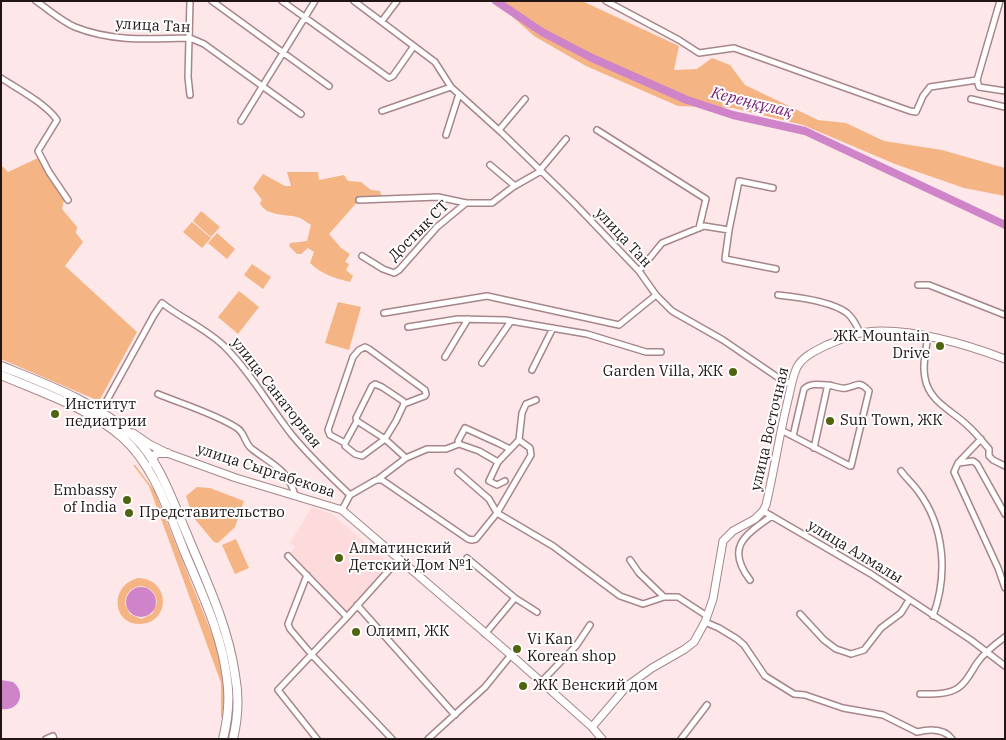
<!DOCTYPE html>
<meta charset="utf-8">
<style>
body{margin:0}
#map{position:relative;width:1006px;height:740px;overflow:hidden;background:#fde7e8;font-family:"IBM Plex Serif",serif}
canvas{display:block}
.frame{position:absolute;inset:0;border:2px solid #211516;pointer-events:none}
</style>
<div id="map">
<canvas width="1006" height="740"></canvas>
<div class="frame"></div>
</div>
<script>
const ctx = document.querySelector('canvas').getContext('2d');
ctx.lineJoin = 'round';
function paint(path, color) { ctx.fillStyle = color; ctx.fill(path, 'evenodd'); }
function trace(path, color, width, dash) { ctx.strokeStyle = color; ctx.lineWidth = width; ctx.lineCap = dash ? 'butt' : 'round'; ctx.setLineDash(dash || []); ctx.stroke(path); }
function drawText(font, color, halo, rows, align = 'center') {
  ctx.font = font + ' "IBM Plex Serif",serif'; ctx.lineWidth = 4; ctx.setLineDash([]); ctx.textBaseline = 'middle'; ctx.strokeStyle = halo; ctx.fillStyle = color; for (const [text, x, y, turn = 0] of rows) {
    ctx.save(); ctx.translate(x, y); ctx.rotate((+turn || 0) * Math.PI / 180); ctx.textAlign = isNaN(turn) ? turn : align; if (halo) ctx.strokeText(text, 0, 0); ctx.fillText(text, 0, 0); ctx.restore();
  }
}
paint(new Path2D(`
 M312,507L332,514L388,563L348,612L290,553L295,547L290,543Z`), '#fddadc');
paint(new Path2D(`
 M495,1H582L679,46L674,70L697,69L712,58L730,65L745,85L818,120L846,123L884,141L942,150L1005,168V196L964,188L895,164L803,125L733,108L678,106L586,66L534,36Z
 M38,158L64,200L62,209L77,227L76,233L83,242L65,266L137,332L99,401L1,359V165L8,172Z
 M287,172H318L319,180L344,175L348,181L361,182L371,190L380,191L382,198L359,200L329,234L341,248L350,254L345,262L349,264L346,270L353,276L350,282C335,278 321,274 310,263L314,252L308,248L301,254H297L289,246L290,243L307,241L311,225C306,222 302,218 297,217C285,214 265,216 260,203L262,200L253,188L263,174L285,186H291Z
 M201,211L220,227L211,237L193,221Z
 M192,222L211,238L202,248L183,232Z
 M217,233L235,249L227,259L208,243Z
 M252,264L271,277L263,289L244,275Z
 M239,291L259,307L238,334L218,317Z
 M338,302L361,307L349,350L325,343Z
 M133,465H135L154,490L215,642L225,686V720L221,717V683L149,486Z
 M197,487L210,488L244,501L235,527L218,543L214,542L193,517L186,496Z
 M236,539L249,568L235,574L222,545Z
 M138,578C171,579 171,623 140,624C112,625 109,585 138,578ZM140,586C151,587 156,593 157,603L152,614L141,619L130,614L125,604C125,594 130,588 140,586Z`), '#f5b483');
paint(new Path2D(`
 M126 602a15 15 0 1 1 30 0a15 15 0 1 1-30 0Z
 M1,680L13,682C27,693 19,712 1,709Z`), '#cf84ca');
trace(new Path2D(`
 M496,1L542,32L592,58L687,100L733,115L805,131L1005,225`), '#cf84ca', 8);
const street = new Path2D(`
 M36,1C48,9 61,21 75,27C112,42 151,39 190,38L204,44L301,114
 M212,1L329,86
 M282,1L389,78L393,76L414,46
 M354,1L435,62L451,87
 M606,1L679,40L699,53L734,48L910,111L916,112L923,96L930,87L977,80
 M382,21L397,1
 M1,78C18,89 46,104 57,120L38,151L49,172L68,200
 M977,80L1000,1
 M977,80L979,87L1005,91
 M190,95L188,77L190,1
 M971,99L1005,107
 M382,111L451,87L502,133L574,203L639,271L656,295L672,311L723,340L786,383L792,382
 M241,121L315,1
 M499,130L525,99
 M597,130L706,199L699,228
 M446,135L459,94
 M490,165L515,186
 M540,170L566,139
 M359,200L438,197L466,203H492L513,187L541,171
 M729,230L725,259L776,269
 M362,256L383,269L394,273L399,270L437,227L466,203
 M639,271L662,243L704,226L729,230L739,181L773,188
 M918,285H929L1005,315
 M778,295C798,297 831,301 847,313C853,318 857,326 860,333
 M384,313L487,296L619,325L656,295
 M408,327L458,319L505,320L587,334L646,352H661
 M928,336C926,350 922,365 925,378C929,402 953,411 968,426C976,433 982,441 989,449V456L993,460L1005,466
 M445,357L468,319
 M482,363L511,321
 M532,370L553,328
 M375,384L382,387L403,401L404,404L396,421L385,439L357,421L356,418L372,386Z
 M158,394C182,404 216,414 237,428C245,433 245,444 252,449C273,465 289,470 295,496
 M101,411L154,315L162,303C182,319 207,329 225,347C251,373 269,406 292,435C310,457 330,476 350,495L342,510
 M357,421L345,443V446L355,454L362,456L385,439L406,458
 M781,430L850,466H851L869,391C859,380 857,386 846,388C841,389 834,386 829,385L827,388L814,448
 M793,436L804,389C811,382 820,385 829,385
 M981,439L958,463L954,472L998,568L1005,588
 M345,443L330,435L328,430L353,357L359,350L365,347L369,349L425,390L426,394L425,396L404,404
 M459,444L458,441L465,428L498,443L510,449
 M498,462L519,440
 M959,463L973,461L977,464L1005,514
 M901,471C906,478 913,484 918,491C945,527 948,575 933,616
 M458,472L489,499L497,513L553,546L620,596L643,604L664,597H678L707,616
 M377,480L406,458L427,449H446L459,444L479,451L498,462L489,481L497,485L505,481
 M350,495L376,480H382L468,539L472,540L476,539L497,513L531,455L530,448L519,440L522,413L526,404L536,400
 M763,511L871,574L971,640L1005,666
 M288,556L347,617
 M467,558L515,598L537,612
 M630,560L639,573L664,597
 M307,575L288,624L290,629L312,655L392,739
 M750,580C725,547 745,535 772,516
 M357,605L455,715
 M800,614L824,640L836,649L851,654L864,650L881,628L901,613L909,600
 M705,622L719,628L737,639L744,645L765,676L794,694L805,695L843,708L883,715L917,732
 M485,634L515,598
 M541,682L576,646L590,625
 M920,694C932,694 947,695 958,688C967,682 971,672 977,663C984,653 994,645 1005,637
 M917,732C929,729 944,728 952,739
 M46,739L53,736L54,739
 M317,739L278,690L347,617L398,560
 M428,739L485,687L511,655
 M681,739L707,705`);
const secondary = new Path2D(`
 M133,433L149,444L167,453L236,478L342,510L511,655L592,727L602,739
 M592,727L627,686L652,668L685,649L694,642L705,622L713,599L723,541L733,531L755,519L763,511L766,505C774,471 779,437 787,404C790,392 792,378 797,367C803,356 817,350 827,345C840,340 853,333 867,332C908,327 966,344 1005,359`);
const primary = new Path2D(`
 M1,366C48,385 96,402 134,437C159,460 173,502 186,532C205,578 228,625 235,675C239,696 238,718 233,739
 M1,375C43,393 87,407 122,437C155,466 169,514 185,553C202,594 222,635 227,679C230,699 228,719 223,739
 M153,463V457L157,453H167`);
trace(street, '#a78689', 8);
trace(secondary, '#a78689', 9);
trace(primary, '#a78689', 10);
trace(street, '#fff', 5);
trace(secondary, '#fff', 7);
trace(primary, '#fff', 8);
for (const [x, y, r, color] of [
 [940,346,5,"#506410"],
 [733,372,5,"#506410"],
 [55,414,5,"#506410"],
 [830,421,5,"#506410"],
 [127,500,5,"#506410"],
 [129,513,5,"#506410"],
 [339,558,5,"#506410"],
 [356,632,5,"#506410"],
 [517,649,5,"#506410"],
 [523,686,5,"#506410"]
]) { const dot = new Path2D(); dot.arc(x, y, r, 0, 2 * Math.PI); ctx.fillStyle = color; ctx.fill(dot); trace(dot, '#fff', 2); }
drawText('15px', '#211516', '#fff', [
 ["улица Тан",153,26,3],
 ["Достык СТ",419,231,-45],
 ["улица Тан",623,238,47],
 ["улица Санаторная",276,393,52],
 ["улица Восточная",770,429,-77],
 ["улица Сыргабекова",266,471,18],
 ["улица Алмалы",855,552,31]
]);
drawText('15px', '#211516', '#fff', [
 ["ЖК Mountain",930,337,"right"],
 ["Drive",930,354,"right"],
 ["Garden Villa, ЖК",723,372,"right"],
 ["Институт",65,405],
 ["педиатрии",65,422],
 ["Sun Town, ЖК",840,421],
 ["Embassy",117,491,"right"],
 ["of India",117,508,"right"],
 ["Представительство",139,513],
 ["Алматинский",349,549],
 ["Детский Дом №1",349,566],
 ["Олимп, ЖК",366,632],
 ["Vi Kan",527,640],
 ["Korean shop",527,657],
 ["ЖК Венский дом",533,686]
], 'left');
drawText('italic 16px', '#7d247a', '#fff', [
 ["Кереңқұлақ",752,103,14]
]);
</script>
